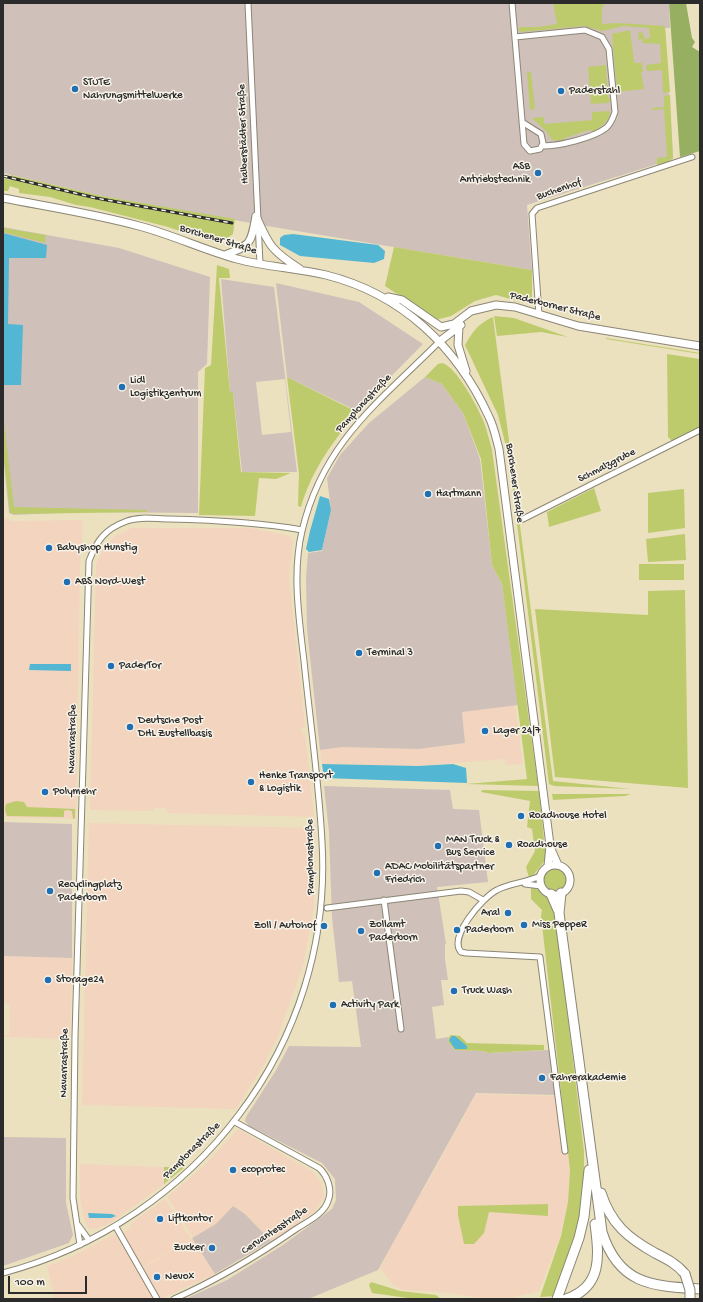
<!DOCTYPE html>
<meta charset="utf-8">
<style>
body{margin:0}
#map{position:relative;width:703px;height:1302px;overflow:hidden;background:#ebe1bf;font-family:"Gochi Hand",sans-serif}
canvas{display:block}
.frame{position:absolute;inset:0;border:4px solid #2b2b2b;pointer-events:none}
.scale{position:absolute;left:8px;top:1276px;width:79px;height:18px;box-sizing:border-box;border:2px solid #2b2b2b;border-top:0;padding-left:5px;font-size:12px;line-height:14px;white-space:nowrap;color:#2b2b2b;-webkit-text-stroke:3px #f7f3e8;paint-order:stroke}
</style>
<div id="map">
<canvas width="703" height="1302"></canvas>
<div class="frame"></div>
<div class="scale">100 m</div>
</div>
<script>
const ctx = document.querySelector('canvas').getContext('2d');
ctx.lineJoin = 'round';
function paint(path, color) { ctx.fillStyle = color; ctx.fill(path, 'evenodd'); }
function trace(path, color, width, dash) { ctx.strokeStyle = color; ctx.lineWidth = width; ctx.lineCap = dash ? 'butt' : 'round'; ctx.setLineDash(dash || []); ctx.stroke(path); }
function drawText(font, color, halo, rows, align = 'center') {
  ctx.font = font + ' "Gochi Hand",sans-serif'; ctx.lineWidth = 3; ctx.setLineDash([]); ctx.textBaseline = 'middle'; ctx.strokeStyle = halo; ctx.fillStyle = color; for (const [text, x, y, turn = 0] of rows) {
    ctx.save(); ctx.translate(x, y); ctx.rotate((+turn || 0) * Math.PI / 180); ctx.textAlign = isNaN(turn) ? turn : align; if (halo) ctx.strokeText(text, 0, 0); ctx.fillText(text, 0, 0); ctx.restore();
  }
}
paint(new Path2D(`
 M3,517L12,521L83,520L80,563L76,819L3,817Z
 M131,528H249L287,535L291,538L293,541L289,578L305,727L301,728L302,734H305L314,817L167,813L166,808H154V811L90,810L96,564L103,549L115,536Z
 M515,705L523,764L506,765L505,759L418,766L322,764L320,750L342,747L419,749L465,743L462,712Z
 M89,823L315,828L314,907L303,965L278,1036L263,1066L236,1109L82,1105Z
 M3,956L72,958L70,1039L3,1037V1035H9L10,1004L3,1003Z
 M476,1094L556,1096L562,1151H568L570,1171L568,1202L560,1236L539,1291L507,1299H489L440,1292L402,1290L393,1285L380,1268L420,1192L422,1193Z
 M238,1129L313,1172L322,1183L324,1197L314,1212L271,1241L245,1214L233,1206L216,1224L193,1237L167,1197L203,1167Z
 M80,1164L164,1167V1184L112,1222L96,1229L88,1228L84,1219L80,1198Z
 M165,1199L191,1238L141,1268L122,1235L123,1232L131,1228L130,1224Z
 M113,1235L120,1237L155,1299H55L47,1266L75,1255Z
 M192,1238L215,1274L161,1299L143,1268Z`), '#f3d4be');
paint(new Path2D(`
 M3,3H669L670,28H665L673,159L527,205L532,270L267,226L102,196L3,173Z
 M3,227L119,248L210,277L207,364L198,372V513L82,512L14,515L9,513L3,454Z
 M221,279L274,287L297,472H242L233,392H230ZM285,379L291,432L262,435L256,382Z
 M276,283L359,302L423,344L357,411L287,377Z
 M425,377L442,384L463,413L480,459L492,565L502,584L518,705L462,712L465,743L419,749L342,747L320,750L307,629L306,577L308,553L322,551L331,510L327,478L340,455L369,423Z
 M324,786L450,790L453,809L479,810L488,882L437,887L446,944H445V959L448,980H441L444,1005L432,1007L436,1039L449,1037L448,1042L455,1050L483,1051L487,1053L549,1050L556,1095L476,1093L378,1270L308,1299H185L227,1280L283,1245L332,1209L336,1200L335,1179L322,1163L249,1126L245,1121L246,1117L275,1072L289,1046L361,1047L352,981L339,982L332,917L329,832Z
 M3,822L72,824V958L3,956Z
 M3,1137L66,1138V1203L73,1235L69,1243L3,1266Z
 M233,1206L245,1214L271,1241L215,1274L192,1238L216,1224Z`), '#cfc0ba');
paint(new Path2D(`
 M553,3H605L602,8V24L617,23L665,26L670,92L663,93L662,70L647,71L646,65L661,63L660,44L642,43V39L638,40L639,32H642L645,39L650,38L649,28L623,26L602,31L584,26L521,32L518,30L520,27H539L557,24Z
 M630,30L634,61L636,63H642L643,72H641L644,89L617,92L612,34Z
 M606,65L608,97L611,100L608,103L591,104L588,67Z
 M527,72H531L535,109L530,110Z
 M670,95L673,158L667,163L657,166V158L667,157L664,109L652,110V108L664,107V96Z
 M609,111L610,114C607,123 601,127 593,132L589,130L565,138L564,141L552,140L546,131L532,118L544,117V124L592,120V112Z
 M11,175L102,196L235,219L233,234L219,244L168,227L90,207L76,205L50,197L19,193V189L10,186L8,191H3V178L10,180Z
 M3,228L46,235L45,243L3,232Z
 M394,247L532,270V300L524,303L496,295L475,301L451,316L436,320L385,286Z
 M217,265L229,269L230,278H219L230,392H233L241,472L291,473L276,479L259,478L255,516L199,515L205,368L211,365Z
 M494,316L514,318L568,337L541,332L497,336Z
 M493,317L553,781L631,789L554,786L549,784L509,458L498,415L465,345C473,331 479,323 493,317Z
 M606,338L700,353V354L606,339Z
 M667,354L700,359V427L672,441L668,437Z
 M442,363C456,366 477,406 483,420C487,429 489,440 492,450L538,786L466,784L527,779L502,584L492,565L481,459L463,413L442,384L425,377L438,364Z
 M287,377L357,412C333,442 312,469 301,507L298,506L299,474Z
 M3,414L14,507L147,510V512L14,514L10,513L3,451Z
 M594,488L601,511L549,527L547,512Z
 M684,489L685,528L648,533V493Z
 M685,534L686,560L648,562L646,539Z
 M639,564H684V580H639Z
 M685,590L688,788L555,777L535,609L648,615V591Z
 M482,790L539,791L546,859L532,877L529,878L526,867L535,851L532,829L527,827L530,801L481,792Z
 M552,794H631L625,796L553,800Z
 M16,801L24,802L27,807L75,809V818L73,819L72,811L67,810L64,811V817L7,816L5,810L6,804Z
 M543 880a12 12 0 1 1 24 0a12 12 0 1 1-24 0Z
 M531,887C549,892 553,905 556,921L584,1151V1187L581,1216L577,1235L554,1296L540,1297L561,1236L568,1202L570,1170L541,916L542,910L531,899Z
 M450,1035L460,1036L467,1043L544,1045V1050L488,1053L483,1051L455,1050L448,1042Z
 M164,1167H185L164,1184Z
 M548,1204V1216L489,1212L484,1233L474,1244H464L458,1215V1206Z
 M371,1282L400,1291L436,1295L441,1299H415L372,1293L369,1285Z`), '#becb6d');
paint(new Path2D(`
 M669,3H686L692,38L695,42L692,47L700,52V151L680,157Z`), '#96af60');
paint(new Path2D(`
 M3,233L47,245L46,258H9L8,324L23,325L21,385H3Z
 M293,234L378,245L385,251L384,259L374,263L300,256L280,245V238L284,235Z
 M320,496L329,499L331,510L322,550L309,552L306,549L310,531Z
 M30,664H71V671L29,670Z
 M322,764L418,766L453,764L466,768L467,783L324,778Z
 M452,1036H455L467,1046V1049H455L449,1040Z
 M88,1213L112,1214L116,1216L111,1218H89Z`), '#53b6d2');
const street = new Path2D(`
 M248,3L260,264
 M512,3L524,144L530,151L540,149L543,143L541,134L522,122
 M515,37L585,30L602,37L609,49L615,112C613,118 611,124 606,128C593,138 559,146 543,146
 M539,315L532,214L537,208L692,157
 M523,519L700,430
 M540,876C526,883 510,883 497,890C483,897 448,937 461,952L466,953L540,957L565,1151
 M525,884L541,886
 M384,900L401,1029
 M327,908L461,891L469,892L483,900
 M78,1225L89,1240
 M116,1227L157,1299
 M80,1245L73,1198L75,1036L89,561C97,540 105,529 127,521C140,516 156,519 169,519C214,520 258,522 302,530
 M3,1273C196,1222 334,1044 322,842C319,782 310,721 304,661C299,618 292,573 302,531C323,442 379,402 440,341
 M174,1299C217,1280 257,1256 296,1229C307,1222 324,1214 328,1201C333,1190 327,1175 319,1168L235,1122`);
const secondary = new Path2D(`
 M3,198C49,207 95,214 139,226C173,235 204,250 237,259C266,267 297,268 326,275C402,294 457,347 489,417C494,427 496,438 499,449L550,845L548,866
 M256,216C269,246 272,251 300,269
 M225,255C251,245 251,244 256,216
 M388,297L402,300L441,327L454,324L471,311L496,305L515,307L578,326L700,346
 M459,326L458,345L466,371
 M440,341L461,325
 M550,847L558,865
 M540 880a15 15 0 1 1 30 0a15 15 0 1 1-30 0Z`);
const highway = new Path2D(`
 M561,893L559,913L602,1232C619,1285 652,1286 700,1289
 M551,894L558,910
 M601,1193C611,1224 628,1238 655,1253C667,1259 677,1264 685,1274
 M557,1299L579,1238L584,1217L589,1170
 M566,1299C603,1287 599,1255 595,1224`);
trace(street, '#8b8675', 7);
trace(secondary, '#8b8675', 9);
trace(highway, '#8b8675', 11);
trace(street, '#fff', 5);
trace(secondary, '#fff', 7);
trace(highway, '#fff', 9);
const rail = new Path2D(`
 M3,176L96,198L232,223`);
trace(rail, '#2b2b2b', 3);
trace(rail, '#f7f3e8', 1.5, [4.5]);
const highwayBridge = new Path2D(`
 M685,1274L690,1290V1299`);
trace(highwayBridge, '#8b8675', 11, []);
trace(highwayBridge, '#fff', 9);
for (const [x, y, r, color] of [
 [75,89,4,"#1f6fb2"],
 [561,91,4,"#1f6fb2"],
 [538,173,4,"#1f6fb2"],
 [122,387,4,"#1f6fb2"],
 [428,494,4,"#1f6fb2"],
 [49,548,4,"#1f6fb2"],
 [67,582,4,"#1f6fb2"],
 [359,653,4,"#1f6fb2"],
 [111,666,4,"#1f6fb2"],
 [130,727,4,"#1f6fb2"],
 [485,731,4,"#1f6fb2"],
 [251,782,4,"#1f6fb2"],
 [45,792,4,"#1f6fb2"],
 [521,816,4,"#1f6fb2"],
 [509,845,4,"#1f6fb2"],
 [438,846,4,"#1f6fb2"],
 [377,873,4,"#1f6fb2"],
 [50,891,4,"#1f6fb2"],
 [508,913,4,"#1f6fb2"],
 [524,925,4,"#1f6fb2"],
 [324,926,4,"#1f6fb2"],
 [457,930,4,"#1f6fb2"],
 [361,931,4,"#1f6fb2"],
 [48,980,4,"#1f6fb2"],
 [454,991,4,"#1f6fb2"],
 [333,1005,4,"#1f6fb2"],
 [542,1078,4,"#1f6fb2"],
 [233,1170,4,"#1f6fb2"],
 [160,1219,4,"#1f6fb2"],
 [212,1248,4,"#1f6fb2"],
 [157,1277,4,"#1f6fb2"]
]) { const dot = new Path2D(); dot.arc(x, y, r, 0, 2 * Math.PI); ctx.fillStyle = color; ctx.fill(dot); trace(dot, '#f7f3e8', 1.5); }
drawText('11px', '#2b2b2b', '#f7f3e8', [
 ["STUTE",83,83],
 ["Nahrungsmittelwerke",83,96],
 ["Paderstahl",569,91],
 ["ASB",530,167,"right"],
 ["Antriebstechnik",530,180,"right"],
 ["Lidl",130,381],
 ["Logistikzentrum",130,394],
 ["Hartmann",436,494],
 ["Babyshop Hunstig",57,548],
 ["ABS Nord-West",75,582],
 ["Terminal 3",367,653],
 ["PaderTor",119,666],
 ["Deutsche Post",138,721],
 ["DHL Zustellbasis",138,734],
 ["Lager 24|7",493,731],
 ["Henke Transport",259,776],
 ["& Logistik",259,789],
 ["Polymehr",53,792],
 ["Roadhouse Hotel",529,816],
 ["MAN Truck &",446,840],
 ["Bus Service",446,853],
 ["Roadhouse",517,845],
 ["ADAC Mobilitätspartner",385,867],
 ["Friedrich",385,880],
 ["Recyclingplatz",58,885],
 ["Paderborn",58,898],
 ["Aral",500,913,"right"],
 ["Zollamt",369,925],
 ["Paderborn",369,938],
 ["Miss PeppeR",532,925],
 ["Zoll / Autohof",316,926,"right"],
 ["Paderborn",465,930],
 ["Storage24",56,980],
 ["Truck Wash",462,991],
 ["Activity Park",341,1005],
 ["Fahrerakademie",550,1078],
 ["ecoprotec",241,1170],
 ["Liftkontor",168,1219],
 ["Zucker",204,1248,"right"],
 ["Nevox",165,1277]
], 'left');
drawText('11px', '#2b2b2b', '#f7f3e8', [
 ["Halberstädter Straße",244,134,-92],
 ["Buchenhof",559,190,-19],
 ["Borchener Straße",218,240,17],
 ["Paderborner Straße",555,307,14],
 ["Pamplonastraße",364,404,-47],
 ["Schmalzgrube",607,466,-27],
 ["Borchener Straße",514,483,82],
 ["Navarrastraße",73,739,-89],
 ["Pamplonastraße",311,857,-91],
 ["Navarrastraße",65,1063,-89],
 ["Pamplonastraße",192,1151,-45],
 ["Cervantesstraße",275,1231,-34]
]);
</script>
